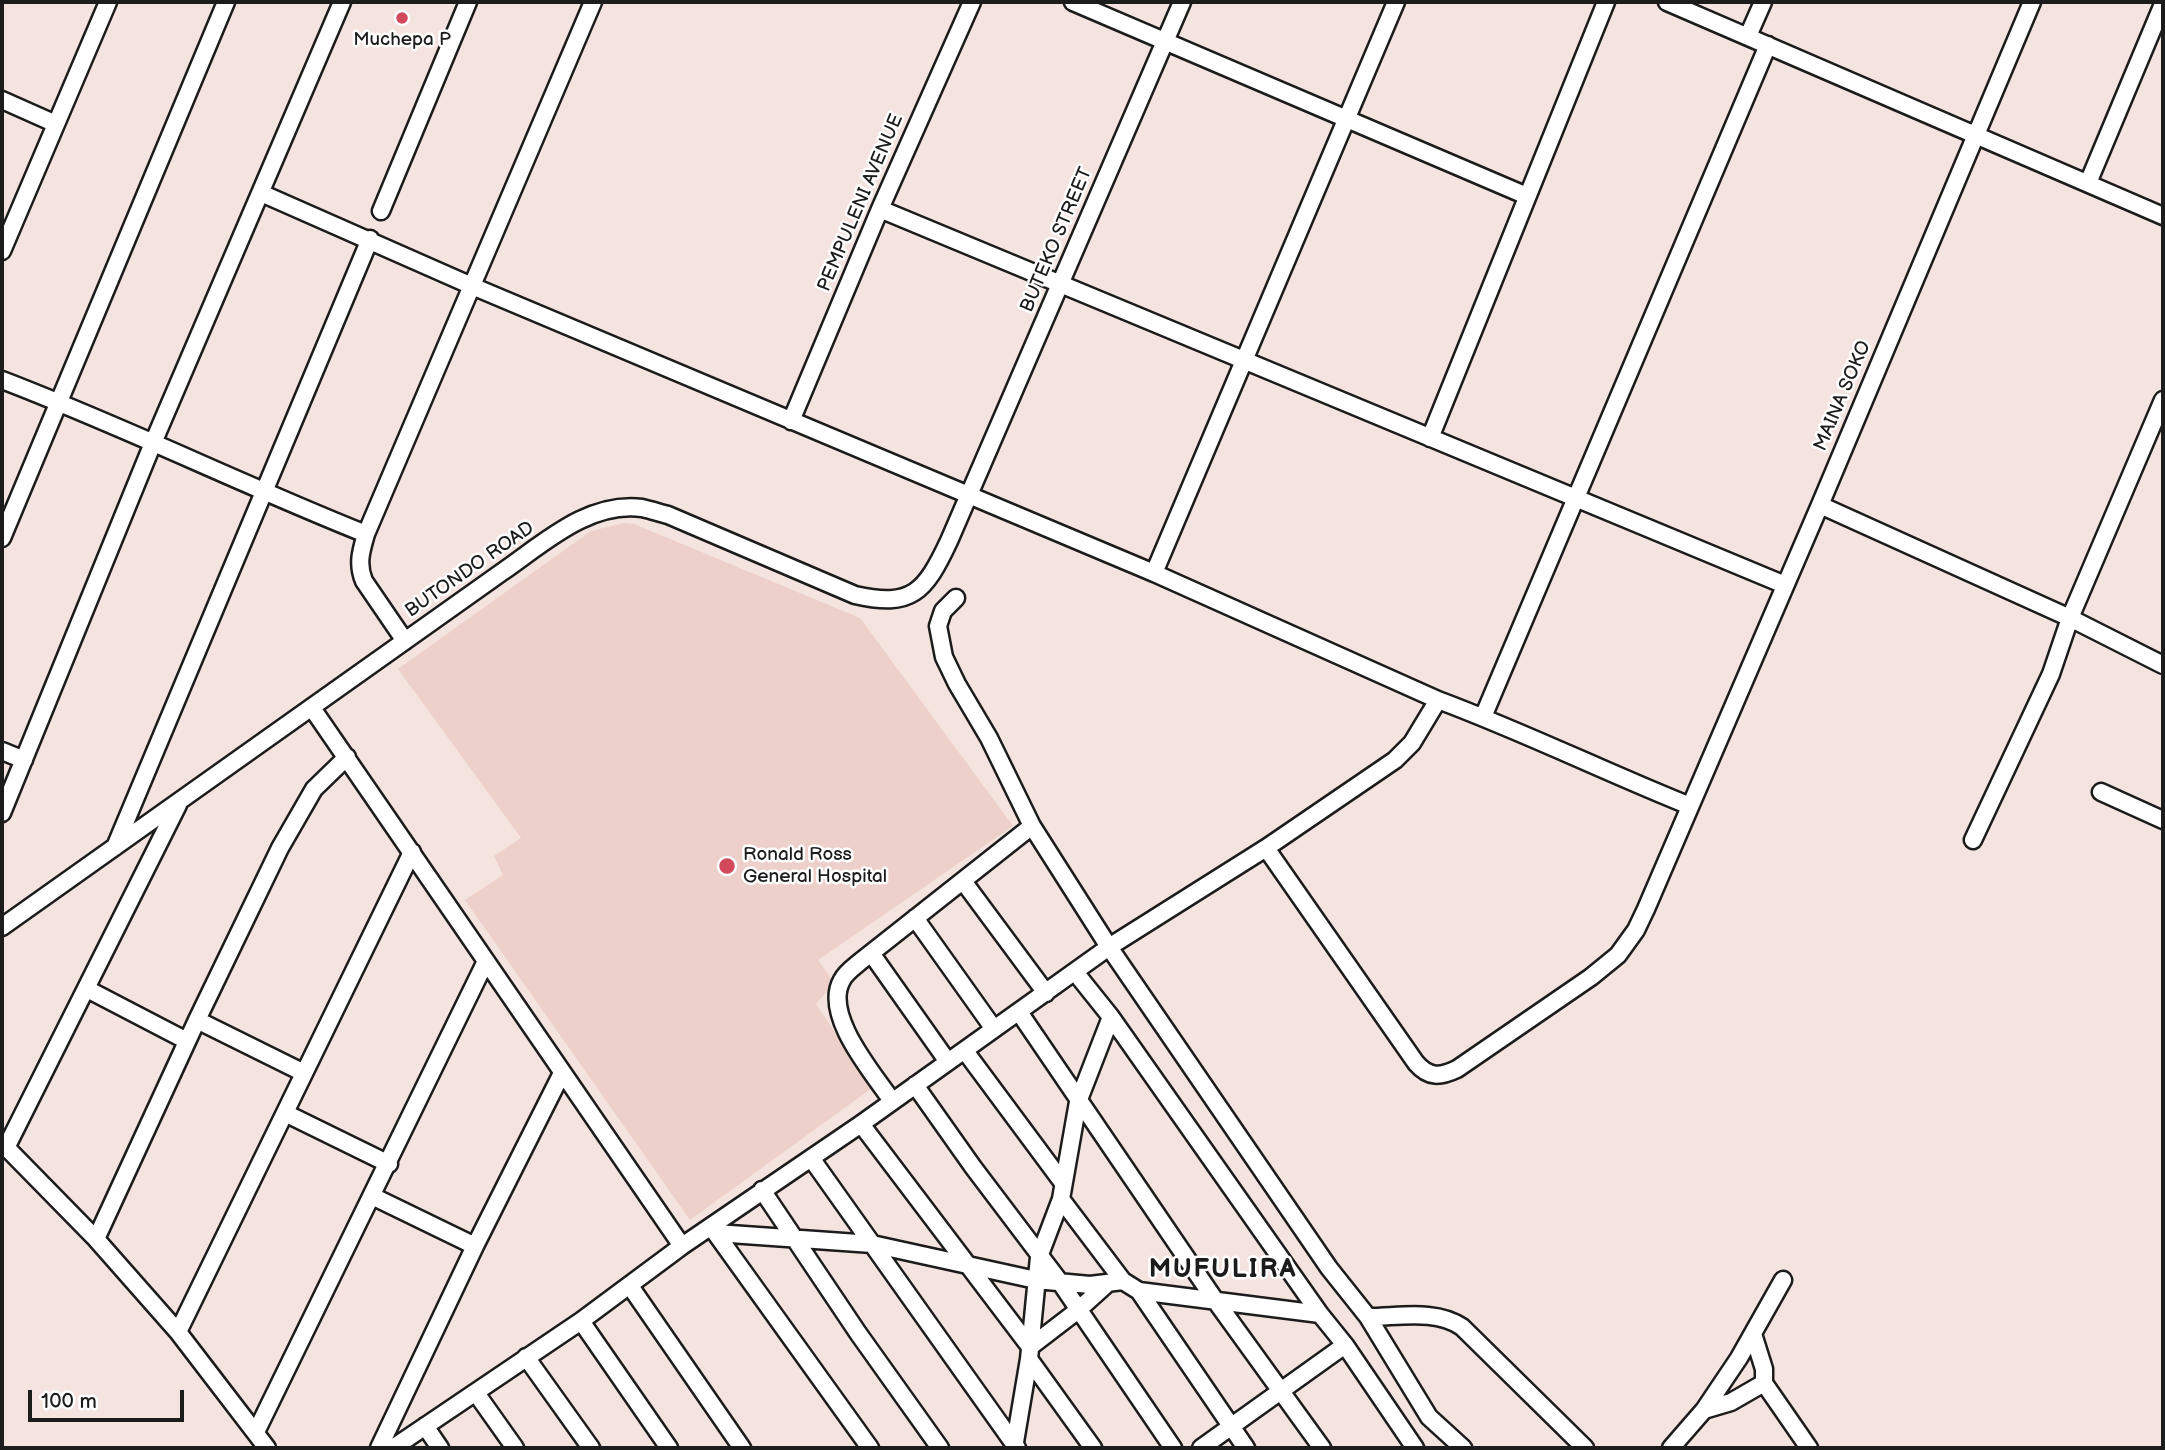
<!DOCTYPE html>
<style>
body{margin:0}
#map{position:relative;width:2165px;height:1450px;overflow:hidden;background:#f4e3df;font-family:"Balsamiq Sans",sans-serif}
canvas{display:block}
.frame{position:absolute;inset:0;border:4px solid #1c1c1c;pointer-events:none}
.scale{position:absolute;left:28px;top:1390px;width:156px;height:32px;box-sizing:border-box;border:4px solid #1c1c1c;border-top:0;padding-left:9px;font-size:21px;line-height:24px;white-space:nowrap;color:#1c1c1c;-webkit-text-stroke:5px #fff;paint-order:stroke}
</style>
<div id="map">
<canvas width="2165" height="1450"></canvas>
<div class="frame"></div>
<div class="scale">100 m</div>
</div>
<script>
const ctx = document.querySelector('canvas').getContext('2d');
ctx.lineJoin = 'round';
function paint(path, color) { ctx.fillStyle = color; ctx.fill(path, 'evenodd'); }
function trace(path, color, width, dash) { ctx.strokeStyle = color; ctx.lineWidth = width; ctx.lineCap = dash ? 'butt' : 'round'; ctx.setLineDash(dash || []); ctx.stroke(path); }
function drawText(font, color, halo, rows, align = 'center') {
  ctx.font = font + ' "Balsamiq Sans",sans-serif'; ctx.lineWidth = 5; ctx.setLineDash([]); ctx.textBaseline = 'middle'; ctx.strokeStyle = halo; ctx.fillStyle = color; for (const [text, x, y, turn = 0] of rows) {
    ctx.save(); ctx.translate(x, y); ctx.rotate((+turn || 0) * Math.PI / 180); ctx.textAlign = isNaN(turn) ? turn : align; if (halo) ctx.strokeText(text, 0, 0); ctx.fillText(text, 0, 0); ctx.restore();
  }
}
paint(new Path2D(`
 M624,523L634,524L860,618L1013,826L818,960L834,983L816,1004L872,1088L690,1220L465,900L503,875L494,856L521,838L398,669L591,531Z`), '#ecd0c9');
const minor = new Path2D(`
 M1073,2L1527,196
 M1667,2L2163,216
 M1748,36L1763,2
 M2,100L56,124
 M2088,183L2163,4
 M261,193L472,286L1154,573L1438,700C1524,732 1605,772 1690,806
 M880,209L1785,585
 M381,211L468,2
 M2,251L108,2
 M2,380C125,427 243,485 366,534
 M791,421L880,209L972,2
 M1430,438L1606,2
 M1820,505L2070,618L2163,665
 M2,538L226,2
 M1154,573L1396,2
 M956,598L943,611L938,626L944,657L957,684L989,738L1032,826L1109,947L1329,1268L1368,1317C1399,1317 1436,1309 1462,1327L1585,1448
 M405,641L364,581C357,564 361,551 366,534L593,2
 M312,708L682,1246
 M1483,717L1768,45
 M2,751L24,760
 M2101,792L2163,820
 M2,813L153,443L342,2
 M1973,840L2051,674L2070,618L2163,400
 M115,847L370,239
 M1266,848L1416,1063C1429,1078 1440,1077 1457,1069L1591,977L1618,955L1636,930L1646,909L1820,505L2032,2
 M963,881L1046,993
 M915,918L994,1029
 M2,927L502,572C543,544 588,501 642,508C651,510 660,513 668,515L855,595C912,608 925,592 949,541L1182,2
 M871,953L948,1062
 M1075,972L1111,1017L1320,1314L1345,1345L1415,1448
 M87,989L187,1041
 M1019,1012L1215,1300L1322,1448
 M197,1020L304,1073
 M965,1051L1063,1183
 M915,1085L973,1167L1060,1282L1173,1448
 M892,1101C874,1074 822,1015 842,980C846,972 854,967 861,961L1032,826
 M285,1113L389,1164
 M861,1124L1030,1347
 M2,1143L96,1239L178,1332L267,1448
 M6,1148L178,805
 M811,1158L1017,1448
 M762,1190L858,1333L940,1448
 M372,1196L475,1246
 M1061,1199L1123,1281
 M712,1228L870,1448
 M716,1233L872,1244L1036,1280L1090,1285L1123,1281L1139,1291L1320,1314
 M96,1239L197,1020L280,848L314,789L347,757
 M630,1286L742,1448
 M1139,1291L1246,1448
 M1368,1317L1429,1417L1463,1448
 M581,1321L669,1448
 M178,1332L412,852
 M1753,1334L1764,1369V1383L1809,1448
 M1030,1347L1077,1311L1108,1283
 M526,1357L591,1448
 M1029,1359L1093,1448
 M476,1393L515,1448
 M1704,1410L1739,1358L1783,1280
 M425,1426L440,1448
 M256,1432L486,961
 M379,1448L475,1246L562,1073
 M393,1448L581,1321L682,1246L861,1124L1109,947L1266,848L1395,760L1412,743L1438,700
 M1014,1448L1029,1359L1039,1257L1061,1199L1078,1102L1111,1017
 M1201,1448L1345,1345
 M1671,1448L1704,1410L1731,1402L1764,1383`);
trace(minor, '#1c1c1c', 21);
trace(minor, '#fff', 16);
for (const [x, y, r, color] of [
 [402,18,7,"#d1495b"],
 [727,866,9,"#d1495b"]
]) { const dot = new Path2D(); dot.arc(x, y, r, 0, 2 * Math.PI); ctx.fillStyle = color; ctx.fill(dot); trace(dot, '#fff', 2.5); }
drawText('19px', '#1c1c1c', '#fff', [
 ["Muchepa P",402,40],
 ["Ronald Ross",743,855,"left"],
 ["General Hospital",743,877,"left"]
]);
drawText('19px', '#1c1c1c', '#fff', [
 ["PEMPULENI AVENUE",861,203,-67],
 ["BUTEKO STREET",1057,240,-67],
 ["MAINA SOKO",1843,396,-67],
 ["BUTONDO ROAD",470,570,-35]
]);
ctx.letterSpacing = '2px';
drawText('bold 26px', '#1c1c1c', '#fff', [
 ["MUFULIRA",1223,1270]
]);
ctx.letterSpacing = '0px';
</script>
